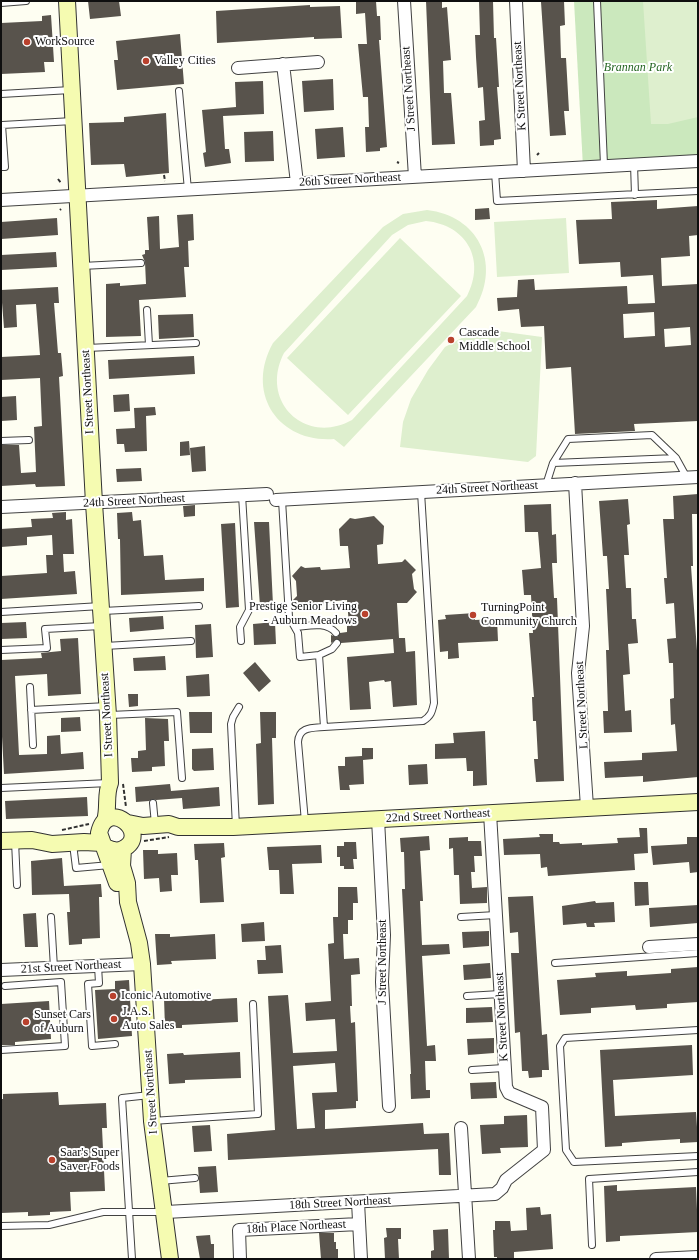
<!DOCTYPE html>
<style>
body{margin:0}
#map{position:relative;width:699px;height:1260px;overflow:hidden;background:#fefef2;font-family:Georgia,serif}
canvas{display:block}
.frame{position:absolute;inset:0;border:2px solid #0f0f0f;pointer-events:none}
</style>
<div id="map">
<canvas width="699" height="1260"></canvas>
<div class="frame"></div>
</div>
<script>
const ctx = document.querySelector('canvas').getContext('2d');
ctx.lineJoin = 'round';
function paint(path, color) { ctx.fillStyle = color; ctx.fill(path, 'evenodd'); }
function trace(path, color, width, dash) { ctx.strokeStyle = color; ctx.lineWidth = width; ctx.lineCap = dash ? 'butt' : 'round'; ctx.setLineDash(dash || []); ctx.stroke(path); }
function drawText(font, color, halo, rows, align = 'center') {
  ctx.font = font + ' Georgia,serif'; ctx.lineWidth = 4; ctx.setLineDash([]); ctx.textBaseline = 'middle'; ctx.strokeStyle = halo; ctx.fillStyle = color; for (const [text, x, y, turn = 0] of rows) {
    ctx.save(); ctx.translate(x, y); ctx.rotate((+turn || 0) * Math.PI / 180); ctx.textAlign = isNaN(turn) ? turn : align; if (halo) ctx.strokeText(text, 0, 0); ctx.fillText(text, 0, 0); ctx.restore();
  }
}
paint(new Path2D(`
 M574,1H698V161L583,167Z`), '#cbe8bd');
paint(new Path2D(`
 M643,1H698V117L668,124H651Z
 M427,210C478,216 501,262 476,307L344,447L334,439C278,443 245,393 273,343L383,227L403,214ZM426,221C467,225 486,260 467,296L352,420C305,446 259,401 284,353L392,235L408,225Z
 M566,218L569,273L497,277L494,222Z
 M400,238L461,296L348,415L287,358Z
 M498,331L542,337L536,456L528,462L400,447L403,422L411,399L428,370L445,347L467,335Z`), '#deefce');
paint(new Path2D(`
 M88,1H119L121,16L90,19Z
 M356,1H376L377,16H380L381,40H379L387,147L380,148V151L366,152L365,127H369L368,97H363L358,44H367L365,13L356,14Z
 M426,1H442V8L447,7L451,60L443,61L444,93H451L455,144L432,145Z
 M479,1H493L494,38H496L499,87H497L501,139L494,140V145L480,146L479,121L485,120L483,87L478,88L476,57L475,35H480Z
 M564,1L565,25L560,26L561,58H566L569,111H564L566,135L550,136L541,2Z
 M310,5V7L340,6L342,38L314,39V37L217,43L216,11Z
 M51,15L54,62H44L45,72L1,74V23L42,21V16Z
 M180,34L184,84L117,90L114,60H118L116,41Z
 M333,79L334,110L304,112L302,81Z
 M263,81L264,114L223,116L225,149H229L231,163L205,167L203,153L206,152L202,110L236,107L235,82Z
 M166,113L169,173L126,177L124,164L91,165L89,123L124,122V117Z
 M343,127L345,157L317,159L315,129Z
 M273,131L274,161L245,162L244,132Z
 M657,200V209L698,206V235L689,236L690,256L661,258L662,286L698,284V421L634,424L635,431L575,434L571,367L546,369L544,326L521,327L519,309L498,311L497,298L517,297L518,280L534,279L535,290L627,286L628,304L655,303L653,275L621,277L620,262L579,264L576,220L612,219L611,202ZM654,312L655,336L624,338L623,314ZM690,327L691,345L665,347L664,329Z
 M489,208L490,219L475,220V209Z
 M193,214L194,240L188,241L189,267H184L186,297L139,300L141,336L106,337V284L120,283V286L146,284L145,262L142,255L145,254V250H149L147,217L159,216L160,249L179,247L177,215Z
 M57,218L58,235L1,239V222Z
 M56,252L57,267L1,270V255Z
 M58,287L59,303H54L58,353H61L63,376L59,377L65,486L36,487L35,484L1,486V445H19L21,473L36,472L34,427L42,426L40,378L1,380V357L40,355L36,304L16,305L17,327L4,328L1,290Z
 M193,314L194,337L159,339L158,315Z
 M194,356L195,374L109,379L108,360Z
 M129,394L130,411L114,412L113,395Z
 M16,396L17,420L1,421V397Z
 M155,407L156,415L146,416L147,451L125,452L124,444H117L116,429L135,428L134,408Z
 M189,441L190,455L180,456V442Z
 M205,446L206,471L192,472L190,448Z
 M141,468L142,481L117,482L116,469Z
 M698,494V514H692L693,566H691L698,665V777L643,782V776L605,778L604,762L642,760V753L677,751L675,724L671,725L670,699L674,698L673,663H669L667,639L676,638L674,603L666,604L664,578H667L663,519H674L673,496Z
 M628,499L630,524L627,525L629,555H624L626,588H631L632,619H636L638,643L628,644L630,674L623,675L625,711L631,710L632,732L604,733L603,711H608L606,650H609L606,589H609L607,556H603L599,501Z
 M551,504L552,535L556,534L557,563H552L554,598H557L564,781L536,782L534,759H538L536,721H533L532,697H534L529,633H533L531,595H524L522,570L541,568L538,532H525L524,505Z
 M195,505V516L184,517L183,506Z
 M66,512V520L72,519L74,554H63L64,572L75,571L77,594L1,599V576L47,573L46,555H53L52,535L27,537V545L1,547V529L32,527L31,519L53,518L52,513Z
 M132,512L133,521L141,520L144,556L163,555L165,580L204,578V591L121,595L120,539H118L117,513Z
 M374,516L384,526L383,544L377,545L378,564L402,562L405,559L416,570L412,574L414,589L417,592L407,603H397L399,638H405L406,652L415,651L417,705L393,707L391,681L385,682L384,680L369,682L371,709L350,710L347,657L394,653L393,639L341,643L337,639L331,643V635L337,637L340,633L347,632V626L349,625L347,600L324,602L323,606L306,607L305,612L293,600L297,596L296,581L292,576L301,566L305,568L320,567L321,570L350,568L348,546H340L339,529L350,518L355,519Z
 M254,522H269L273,605L260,606Z
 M235,523L239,607L226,608L221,524Z
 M475,613V620L497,619L498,641L458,643L459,658L448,659V651L440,652L438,620L446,619L445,615Z
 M163,616L164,629L130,632L129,618Z
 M26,622L27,638L1,639V623Z
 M275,622L276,644L254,645L253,624Z
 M211,624L213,657L196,658L195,625Z
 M78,638L81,694L48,696L47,674L15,676L19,755L47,754V736L60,735L61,754L83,752L84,769L4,774L1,718V660L42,658L41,653L61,651L60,639Z
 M165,656L166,670L134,671L133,658Z
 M255,662L271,681L259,692L243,673Z
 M209,674L210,696L187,697L186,676Z
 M128,694H138V706L129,707Z
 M189,712H212V733H190Z
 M260,712H276V738H272L274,804L258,805L256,744L261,743Z
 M80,717L81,731L61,732V718Z
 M145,718L168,719L169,741H164L165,766L152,767V771L132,772L131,758H138V751L146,750Z
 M485,731L487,785L473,786V771H467L466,758L435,759V744L454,743L453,733Z
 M213,748L214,770L194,771L192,769V749Z
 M362,748H373V759L363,760L364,784L349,785L350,790H340L338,766H345V757L362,756Z
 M427,764L428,784L409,785L408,765Z
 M170,784L171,791L219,787L220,806L183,809L182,798L156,800L153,799L149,801L136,802L135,787Z
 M87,797L88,816L6,819L5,801Z
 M639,828H647L648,853L634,854L635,870L548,876L547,867L541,868L540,854L504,855L503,839L540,837L539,834H553V842H559L560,844L582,843V845L618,843L617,838L640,837Z
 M429,836L430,850L420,851L423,901H420L422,945L449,944L450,954L422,956L427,1046L435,1045L436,1061H425L426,1090H430V1098L411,1099L410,1074H411L402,889H405L404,852H401L400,838Z
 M468,837V841H481L482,856H474L475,872H471L472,888L487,887V903L460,904L459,875H454L453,848L449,849V838Z
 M687,837H698V872L690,873L689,862L653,865L651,846L687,844Z
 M344,842H356L357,859H353L354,869H344V866H340V857H337V846H344Z
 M224,843L225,857L221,858L224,902L200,903L198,860H195L194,844Z
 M321,845L322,863L292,864L294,894H280L279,870H269L267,847Z
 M143,850H158V854L177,853L178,875H171L172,891L160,892L159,878L144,879Z
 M62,858L64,886L101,884L102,897H99L100,938L82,939V944L69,945L67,912H70L69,894L32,895L31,861Z
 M634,882H648L649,905L635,906Z
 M338,887H357L358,903H353V920H348V934H343L344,959L359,958L360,974L351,975L352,1006H350L351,1023L355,1022L358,1101H356V1108L325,1110V1129L423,1123L424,1134L449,1133L451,1175H439L438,1149L228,1160L227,1134L275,1130L268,996L288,995L293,1053L337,1051L335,1019L306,1021L305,1003L331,1001L328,944L334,943L333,917H338ZM335,1063L337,1092L312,1093L315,1128L297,1129L293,1066Z
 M533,896L542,1035L547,1034L549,1070H542V1077L529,1078L528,1071H522L520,1032L515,1033L511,953H519L518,932L510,933L508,897Z
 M595,901L596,903L614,902L615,922L594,923L595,927H587L586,923L563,925L562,906Z
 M698,905V923L650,927L649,908Z
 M36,913L38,947H25L23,914Z
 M264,922L265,941L242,942L241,924Z
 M489,931V946L463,948L462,932Z
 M155,934H170V937L215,934L216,959L171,961L172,964L157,965Z
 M281,945L283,973L258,974L257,960H266L265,946Z
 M490,963L491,978L464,980L463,965Z
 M698,967V1002L667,1004V1008L636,1010L635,1005L591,1008V1013L560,1015L557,980L596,977L595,973L627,971V976L671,973V969Z
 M129,980L132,1036L98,1039L95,990L115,989V981Z
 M179,997V1001L237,998L238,1022L182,1025V1028H165L164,998Z
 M49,1001L51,1039L15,1042V1045H2L1,1004Z
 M492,1007L493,1022L466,1023V1008Z
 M494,1038V1053L468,1055L467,1039Z
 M692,1045L693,1075L613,1080L615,1116L696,1112L698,1142L680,1143V1139L648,1141L622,1143V1146L605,1147L600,1050Z
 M240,1052L241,1078L185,1080V1083L169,1084L167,1054L183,1053L184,1055Z
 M496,1082L497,1098L471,1099L470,1083Z
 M58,1092L59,1105L106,1103L107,1128H102L105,1191L70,1192L71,1211L50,1212V1215L28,1216V1212L1,1213V1099H3V1094Z
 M527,1115L528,1147L500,1148L501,1153L482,1154L480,1125L504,1124V1116Z
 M210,1125L212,1151L194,1152L192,1126Z
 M216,1166L218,1192L200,1193L198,1167Z
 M617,1185V1191L696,1187L698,1232L620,1236V1241L606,1242L604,1186Z
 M540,1207L541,1215L551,1214L553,1249L514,1252V1259H497V1257H494L493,1230H495V1221H510L511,1231L527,1230L526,1208Z
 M386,1228H401V1239H398L399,1259H385L384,1238L387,1237Z
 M448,1229L449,1259H431V1251L434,1250L433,1230Z
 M319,1233H334V1242H336V1249H338V1259H321Z
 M210,1235L211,1244H214V1259H200L196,1236Z`), '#58534c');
const lane = new Path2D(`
 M597,1L604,165
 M1,3L26,1
 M179,91L188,190
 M1,94L71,90
 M634,164L635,195
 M1,167H5L2,125L73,121
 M495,172L497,201L698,191
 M82,266L141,263
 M147,310L149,345
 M87,348L196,343
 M1,441L29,440
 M553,463L568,439L652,435L676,458
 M546,485L553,463L676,458L687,478
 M282,500L289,617L298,633L300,657L319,655L324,727
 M103,611L199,606
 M1,612L101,606
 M295,627C309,626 326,621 336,633
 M241,641L240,627L249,610L242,495
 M105,646L191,641
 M1,650L47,648L45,629L101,626
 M319,655L332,649L337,643
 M30,687L33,745
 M31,710L107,706
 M110,715L177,712L182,778
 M1,788L109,783
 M153,803L155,824
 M305,822L298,742C299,727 311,728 324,727L423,721C431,716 432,712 434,703L421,492
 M236,827L231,724L233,717L239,707
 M15,841L17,885
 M73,844L76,868L110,865
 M51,917L54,968
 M461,917L496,915
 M555,963L698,953
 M98,966L99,983L88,984L92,1046L115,1044
 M467,996L500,994
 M698,1030L565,1038L560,1046L566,1150L574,1162L698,1156
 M1,1050L65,1046L61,982L5,986
 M472,1070L504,1068
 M152,1121L258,1114L253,1004
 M160,1181L195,1178
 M1,1226L49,1225L103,1212H164
 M592,1245L589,1179L698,1172
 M132,1259L122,1098L150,1095`);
const street = new Path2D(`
 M404,1L415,177
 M516,1L524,171
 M283,64L297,183
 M238,68L318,62
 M1,200L698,161
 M575,483L583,626L578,673L587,807
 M276,500L698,477
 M1,507L267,494
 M378,819L384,935L382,982L389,1106
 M649,947L698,944
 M1,970L142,964
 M461,1128L469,1259
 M358,1202L361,1259
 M166,1212L495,1194L502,1188L506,1180L544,1150L542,1107L509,1093L506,1087L490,813
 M240,1259L239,1230L359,1224
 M656,1259L698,1257`);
const secondary = new Path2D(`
 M67,1L94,503L108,715L110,783C105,795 109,808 105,821
 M128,823L143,826L169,824L178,827H233L698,802
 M1,841L32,840L52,844L84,842L102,843
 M105,847C111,850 117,852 123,849C152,834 107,796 99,833L117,883
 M123,849L122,866L127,883L128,902L139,943L142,964L152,1121L170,1259`);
trace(lane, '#424242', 8);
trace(street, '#424242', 14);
trace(secondary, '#313131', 18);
trace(new Path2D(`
 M537,155L539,153
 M397,162L399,163
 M164,175L165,181
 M58,179L61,183
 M60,210L61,209
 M123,784L126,807
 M62,830L89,824
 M144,841L169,837`), '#313131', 2, [4, 2]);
trace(lane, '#fff', 6);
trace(street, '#fff', 12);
trace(secondary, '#f5fbb1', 16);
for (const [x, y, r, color] of [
 [27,42,4,"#b9412d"],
 [146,61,4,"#b9412d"],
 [451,340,4,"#b9412d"],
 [365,614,4,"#b9412d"],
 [473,615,4,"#b9412d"],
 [113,996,4,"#b9412d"],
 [114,1019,4,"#b9412d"],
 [26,1022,4,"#b9412d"],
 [52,1160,4,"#b9412d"]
]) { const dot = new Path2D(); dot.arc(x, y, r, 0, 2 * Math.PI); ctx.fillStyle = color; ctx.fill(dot); trace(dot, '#fff', 1.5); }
drawText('12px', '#0f0f0f', '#fff', [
 ["WorkSource",35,42],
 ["Valley Cities",154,61],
 ["Cascade",459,333],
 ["Middle School",459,347],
 ["Prestige Senior Living",357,607,"right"],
 ["- Auburn Meadows",357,621,"right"],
 ["TurningPoint",481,608],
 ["Community Church",481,622],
 ["Iconic Automotive",121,996],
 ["J.A.S.",122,1012],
 ["Auto Sales",122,1026],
 ["Sunset Cars",34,1015],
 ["of Auburn",34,1029],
 ["Saar's Super",60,1153],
 ["Saver Foods",60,1167]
], 'left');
drawText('italic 12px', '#246522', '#fff', [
 ["Brannan Park",638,68]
]);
drawText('12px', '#0f0f0f', '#fff', [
 ["K Street Northeast",520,86,-93],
 ["J Street Northeast",409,89,-94],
 ["26th Street Northeast",350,180,-3],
 ["I Street Northeast",88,392,-93],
 ["24th Street Northeast",487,488,-3],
 ["24th Street Northeast",134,501,-3],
 ["L Street Northeast",582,705,-93],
 ["I Street Northeast",107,715,-93],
 ["22nd Street Northeast",438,816,-3],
 ["J Street Northeast",383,962,-90],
 ["21st Street Northeast",71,967,-3],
 ["K Street Northeast",502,1017,-93],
 ["I Street Northeast",151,1092,-94],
 ["18th Street Northeast",340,1203,-3],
 ["18th Place Northeast",296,1227,-3]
]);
</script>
